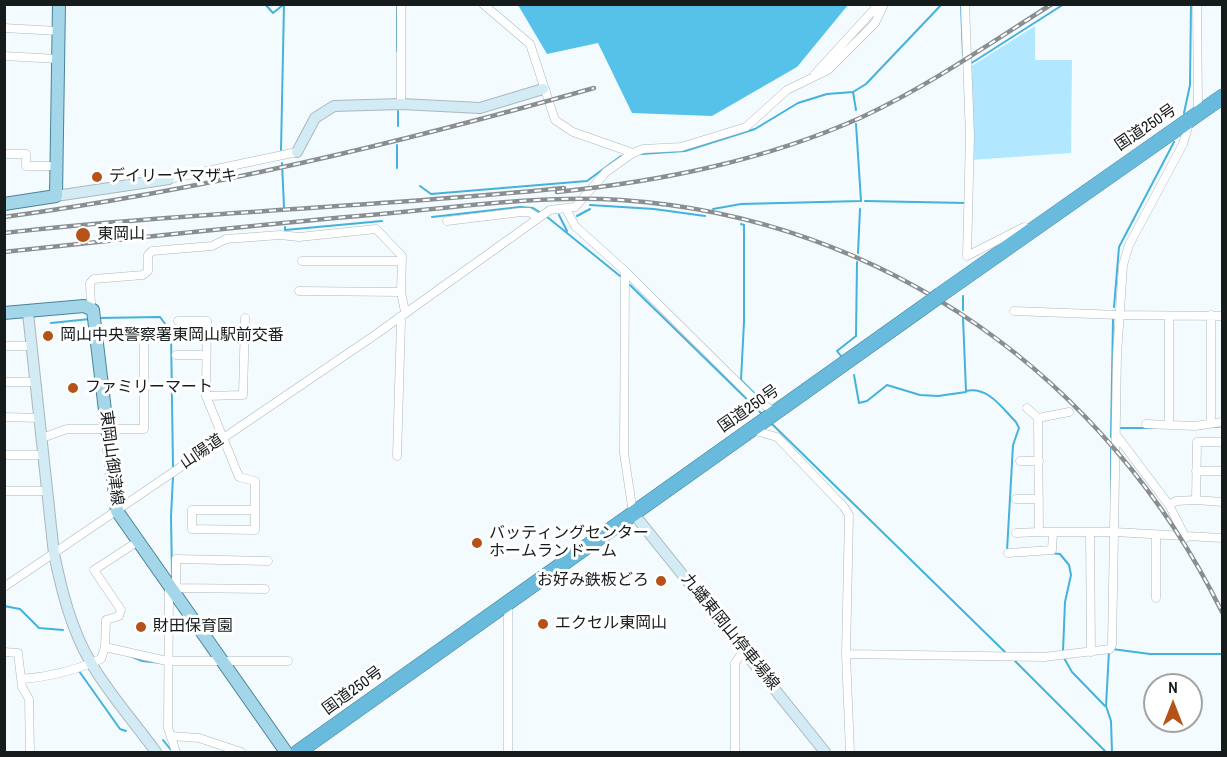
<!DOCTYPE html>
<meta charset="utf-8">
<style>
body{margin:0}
#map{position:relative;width:1227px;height:757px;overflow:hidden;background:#f4fbfe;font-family:"Archivo Narrow",sans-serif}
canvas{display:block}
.frame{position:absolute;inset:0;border:6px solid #161b1c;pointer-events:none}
.north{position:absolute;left:1143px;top:673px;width:60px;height:60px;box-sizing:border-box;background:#fff;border:2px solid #a2a4a4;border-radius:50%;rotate:0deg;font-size:16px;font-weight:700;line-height:24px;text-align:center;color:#161b1c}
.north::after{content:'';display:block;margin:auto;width:21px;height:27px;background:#b55219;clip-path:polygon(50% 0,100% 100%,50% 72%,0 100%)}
</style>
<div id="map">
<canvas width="1227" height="757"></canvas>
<div class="frame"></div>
<div class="north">N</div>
</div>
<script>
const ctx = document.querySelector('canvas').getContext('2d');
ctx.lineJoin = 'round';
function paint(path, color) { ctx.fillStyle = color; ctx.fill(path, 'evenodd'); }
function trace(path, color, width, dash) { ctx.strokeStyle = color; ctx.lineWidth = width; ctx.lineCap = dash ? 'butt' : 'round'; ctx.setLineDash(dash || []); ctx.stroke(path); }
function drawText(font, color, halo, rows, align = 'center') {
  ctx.font = font + ' "Archivo Narrow","Noto Sans JP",sans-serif'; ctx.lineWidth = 6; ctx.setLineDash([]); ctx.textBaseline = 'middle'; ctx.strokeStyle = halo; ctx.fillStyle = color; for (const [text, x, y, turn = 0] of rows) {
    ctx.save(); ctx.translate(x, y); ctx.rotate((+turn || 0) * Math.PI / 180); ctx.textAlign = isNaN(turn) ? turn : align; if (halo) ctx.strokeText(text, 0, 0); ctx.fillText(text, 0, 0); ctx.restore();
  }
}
paint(new Path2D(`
 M1035,26V60H1072L1071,153L971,160L970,67Z`), '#b2e8ff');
paint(new Path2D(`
 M518,5H848L797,67L712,116L632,113L598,43L547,54Z`), '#56c2ea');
trace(new Path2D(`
 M265,4L273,13L283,5
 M397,4V51
 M961,4L963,55
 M970,64L1064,4
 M853,92L856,110
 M1184,113L1190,85L1191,4
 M856,124L861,201
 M398,126V111
 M281,150L284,4
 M641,154L685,151L755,129L798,103L827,94L853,92L866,84L942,4
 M282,163L284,207
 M397,168V145
 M420,186L431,194L587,181L621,156
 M865,201L966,203
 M590,205L654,209L705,216
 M713,209L741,204L861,201
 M559,215L567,231
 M546,216L620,276
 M577,216L590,209
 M432,217L520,207L533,208L541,213
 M741,224L744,225V322L741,380L756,395
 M285,227V230L382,221
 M858,253L860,209
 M630,285L763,415
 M1114,307L1119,247L1174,142
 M963,310V296
 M98,318L160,317L171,332L173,467
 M963,318L966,391C988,386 1002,408 1016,422L1019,428L1013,445L1007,551
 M51,323L90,319
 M841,356L837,351L856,336L857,262
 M854,375L859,403L867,401L887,385L920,395L938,396L966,392
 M771,423L1007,654
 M1215,427L1222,426
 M1119,428H1155
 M1188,429H1200
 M1111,437L1113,319
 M1111,499V449
 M1050,553L1060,554L1069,565L1071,575L1065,602L1063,651
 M172,576L171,516L173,477
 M4,606L20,609L39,628L63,630
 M1112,649L1150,654H1222
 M1109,651L1106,706L1111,721L1112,752
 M130,656L142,661L162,663
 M1012,658L1106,752
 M1064,658L1072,672L1105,706
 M79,671L120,729L126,731
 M163,740L171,750`), '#44b2da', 2);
const street = new Path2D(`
 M401,4V104
 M483,4L530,44L555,120L573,132L633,153
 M965,4L970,136L967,256L1024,227L1032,229
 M1197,4L1198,109L1190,120L1183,144L1129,245L1123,265L1117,355L1114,532L1222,538
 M4,28L58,31
 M4,56L58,59
 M815,74L879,4
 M4,154H26V166H56
 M169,179L297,152
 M566,209L575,226L625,271L752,397L775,412
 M447,221L521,212H529L538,218
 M302,261H400
 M625,271L624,453L633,513
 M299,291L401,292
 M91,307L90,283L94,279L143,275L148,271V255L152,251L212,246L226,239L280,235L299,237L376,229L402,256L401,292L405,312
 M1014,311L1119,315L1222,316
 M1211,315V423
 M178,321H207L206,396L239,477L255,481V510
 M4,346H32
 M176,355H206
 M4,382H36
 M206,396L243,395L245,318
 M1027,408L1038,418L1039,532H1090L1091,652
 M4,417L40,418
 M1038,418L1069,412
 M1146,424L1195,426L1222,422
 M1169,425V316
 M752,430L777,437L844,507L849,515L846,654L850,752
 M1117,436L1169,505L1186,538
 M42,438L67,429H144V345
 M4,455H43
 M397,456L401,321L399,317
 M1020,461H1039
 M1196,471H1222
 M4,491H47
 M1016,499H1039
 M1196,500L1222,502
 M1169,505L1176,501L1196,500L1197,442H1222
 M192,510H255V530L192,529Z
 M1016,533L1039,532
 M1008,553L1052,550L1053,532
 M4,587L375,335L540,217L550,210L575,207L606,172L633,153L643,149L681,147L746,127L787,90L828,70L875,23L884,4
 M169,588L168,728L176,752
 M176,588L265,589
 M176,594V559L268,561
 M1156,598V537
 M105,647L167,661H288
 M4,652L18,653L22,687L29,699L30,752
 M846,654L1044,657L1110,649L1112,645L1114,532H1090
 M21,679C50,677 74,671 101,659L105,647L106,620L119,616L121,610L94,570L137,542
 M171,736L199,738L241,752
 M508,752V602
 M735,752V663L744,650`);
const secondary = new Path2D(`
 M297,152L315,118L334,106L401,104L480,108L543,89
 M56,196L169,179
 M28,313L54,554C62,592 71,629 91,663C109,694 135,723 156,752
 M633,513L825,752`);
const primary = new Path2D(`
 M4,204L56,196L59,4
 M4,313L84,306L93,310L117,511L286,752`);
const highway = new Path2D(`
 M940,295L1222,97
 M298,752L932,301`);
trace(street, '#acb8bd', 9);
trace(secondary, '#acb8bd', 12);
trace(primary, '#4b8399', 14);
trace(highway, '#4b8399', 16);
trace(street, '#fff', 8);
trace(secondary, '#d2ebf4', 10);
trace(primary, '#a4d6ea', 12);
trace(highway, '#68bbdc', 15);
const rail = new Path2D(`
 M557,192C662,181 763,161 860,118C927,87 989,44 1052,4
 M4,217C204,190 400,143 594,88
 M4,233C190,212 377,207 564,188
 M4,252C134,238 263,224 392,213C467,206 545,195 621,200C885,218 1107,378 1222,612`);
trace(rail, '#898f91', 4.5);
trace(rail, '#fff', 2, [7]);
const highwayBridge = new Path2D(`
 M932,301L940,295`);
trace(highwayBridge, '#4b8399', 16, []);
trace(highwayBridge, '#68bbdc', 15);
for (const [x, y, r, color] of [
 [97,177,6,"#b55219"],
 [83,235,8,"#b55219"],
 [48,336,6,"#b55219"],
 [73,388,6,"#b55219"],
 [477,543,6,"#b55219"],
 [661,581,6,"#b55219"],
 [543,624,6,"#b55219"],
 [141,627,6,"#b55219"]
]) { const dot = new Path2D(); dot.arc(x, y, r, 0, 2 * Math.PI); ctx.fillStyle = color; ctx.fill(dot); trace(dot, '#fff', 2); }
drawText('16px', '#161b1c', '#fff', [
 ["国道250号",1146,128,-34],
 ["国道250号",749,409,-35],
 ["山陽道",202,452,-34],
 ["東岡山御津線",111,458,83],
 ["九蟠東岡山停車場線",730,632,51],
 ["国道250号",353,691,-36]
]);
drawText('16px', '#161b1c', '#fff', [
 ["デイリーヤマザキ",109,177],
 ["東岡山",97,235],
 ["岡山中央警察署東岡山駅前交番",60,336],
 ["ファミリーマート",85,388],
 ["バッティングセンター",489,534],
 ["ホームランドーム",489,552],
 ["お好み鉄板どろ",649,581,"right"],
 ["エクセル東岡山",555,624],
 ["財田保育園",153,627]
], 'left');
</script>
